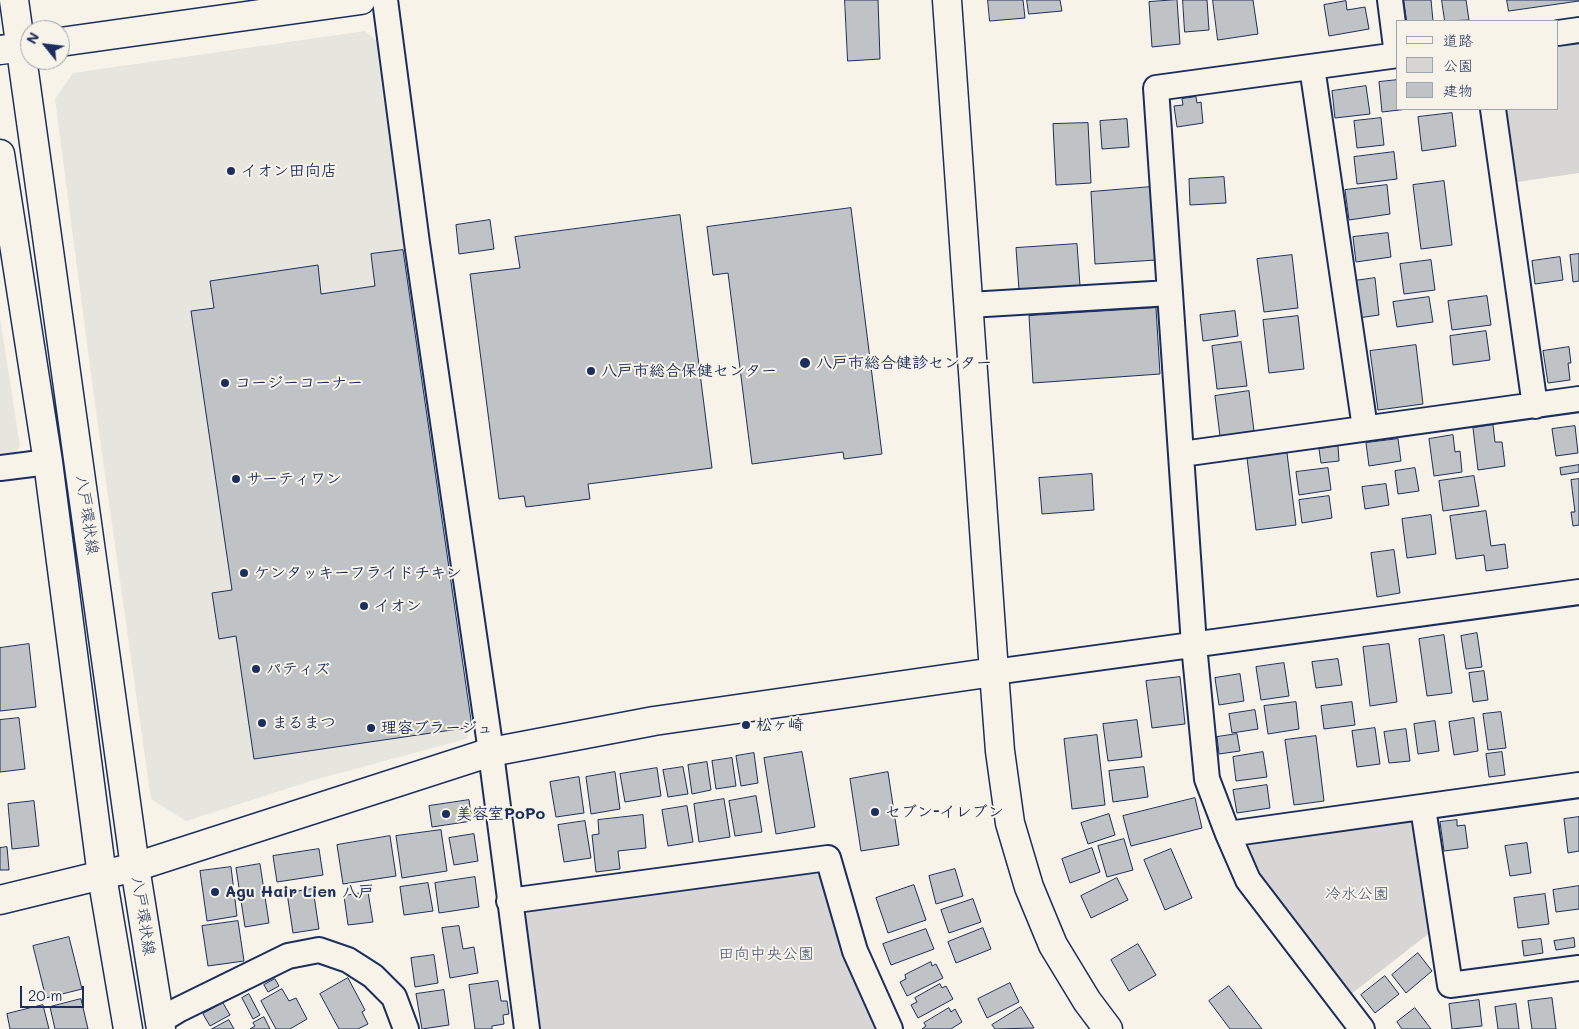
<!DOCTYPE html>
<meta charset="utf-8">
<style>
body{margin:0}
#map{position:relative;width:1579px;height:1029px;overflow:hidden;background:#f7f3e8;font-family:Mali,"Klee One",sans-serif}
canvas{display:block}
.legend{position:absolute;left:1396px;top:20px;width:162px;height:90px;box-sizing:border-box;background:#f7f3e8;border:1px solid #9fa5b1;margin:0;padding:6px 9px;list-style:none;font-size:15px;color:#1b2f5e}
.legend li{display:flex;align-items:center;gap:10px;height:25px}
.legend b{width:25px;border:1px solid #9fa5b1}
.north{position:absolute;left:20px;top:20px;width:50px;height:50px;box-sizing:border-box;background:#f7f3e8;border:1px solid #9fa5b1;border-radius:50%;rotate:299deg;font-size:14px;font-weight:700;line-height:20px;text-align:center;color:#1b2f5e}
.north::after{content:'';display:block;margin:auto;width:18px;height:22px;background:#1b2f5e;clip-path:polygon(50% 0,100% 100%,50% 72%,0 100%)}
.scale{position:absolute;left:20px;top:986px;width:64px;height:22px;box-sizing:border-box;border:2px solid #1b2f5e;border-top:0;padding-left:6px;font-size:15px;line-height:18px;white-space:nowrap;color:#1b2f5e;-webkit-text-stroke:4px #f7f3e8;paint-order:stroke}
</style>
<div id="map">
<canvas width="1579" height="1029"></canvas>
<ul class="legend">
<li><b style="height:6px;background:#f7f3e8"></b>道路</li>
<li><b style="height:14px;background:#d7d6d4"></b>公園</li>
<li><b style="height:14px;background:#c0c3c5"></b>建物</li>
</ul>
<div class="north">N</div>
<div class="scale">20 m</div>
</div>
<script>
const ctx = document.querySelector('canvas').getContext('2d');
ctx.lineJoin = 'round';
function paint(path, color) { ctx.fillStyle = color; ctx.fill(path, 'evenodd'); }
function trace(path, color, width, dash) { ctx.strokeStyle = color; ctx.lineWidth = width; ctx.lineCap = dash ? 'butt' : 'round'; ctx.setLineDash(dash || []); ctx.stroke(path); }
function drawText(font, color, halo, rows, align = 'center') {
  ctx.font = font + ' Mali,"Klee One",sans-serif'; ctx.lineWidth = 4; ctx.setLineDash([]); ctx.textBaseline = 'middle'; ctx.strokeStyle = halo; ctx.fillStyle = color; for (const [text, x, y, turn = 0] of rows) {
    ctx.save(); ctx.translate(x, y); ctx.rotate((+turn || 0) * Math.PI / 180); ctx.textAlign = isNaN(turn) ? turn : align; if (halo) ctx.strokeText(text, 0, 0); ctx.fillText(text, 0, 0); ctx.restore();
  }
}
paint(new Path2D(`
 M365,31L378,42L472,728L466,739L314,780L186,821L151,799L94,397L55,99L73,73Z
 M0,318L20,446L12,458L0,459Z`), '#e6e5de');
paint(new Path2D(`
 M1579,40V173L1517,182L1506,109H1558V43Z
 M1405,818L1415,826L1432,931L1350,995L1251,867L1246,852L1252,840Z
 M813,872L823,878C837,930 851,982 877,1029H537L522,921L529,910Z`), '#d7d6d4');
const building = new Path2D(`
 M845,0H878L880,59L848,61Z
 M988,0H1023L1025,18L990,21Z
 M1027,0H1060L1062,11L1029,14Z
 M1177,0L1180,44L1152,47L1149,2Z
 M1183,0H1207L1209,30L1185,32Z
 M1213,0H1253L1258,34L1218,40Z
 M1404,0H1431L1433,21H1407Z
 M1442,0H1466L1469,20L1445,21Z
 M1507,0H1579V1L1509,11Z
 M1346,1L1347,10L1365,7L1369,29L1329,36L1324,5Z
 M1398,80V109H1408L1382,112L1379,82Z
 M1366,86L1370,114L1335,118L1332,91Z
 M1196,97L1197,103L1201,102L1203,123L1177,127L1174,106L1183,105L1182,99Z
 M1452,113L1456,146L1422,151L1418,117Z
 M1381,118L1384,145L1357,148L1354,121Z
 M1127,119L1129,147L1102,149L1100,121Z
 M1088,123L1091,183L1056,185L1053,124Z
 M1394,152L1397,179L1357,184L1354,157Z
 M1224,177L1226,203L1190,205L1189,179Z
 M1444,181L1452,245L1421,249L1413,185Z
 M1387,185L1390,214L1349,220L1345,190Z
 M1151,187L1156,260L1095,264L1091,192Z
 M851,208L882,454L844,459L843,452L752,464L728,273L713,275L707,227Z
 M680,215L712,468L588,484L590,499L526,507L524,496L499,499L470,274L520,268L515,237Z
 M490,220L494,249L459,254L456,225Z
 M1388,233L1391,257L1356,262L1353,237Z
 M1077,244L1080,286L1019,290L1016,248Z
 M403,250L472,727L254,759L236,636L219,639L212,593L232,590L191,311L214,308L210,281L318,265L321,294L375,286L371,254Z
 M1579,254V281L1573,282L1570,255Z
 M1292,255L1298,308L1264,312L1257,259Z
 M1560,257L1563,280L1535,284L1532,261Z
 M1431,260L1435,290L1404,294L1400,264Z
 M1375,278L1379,315L1358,318L1354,281Z
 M1487,296L1491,325L1452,330L1448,301Z
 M1429,297L1433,322L1397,327L1393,302Z
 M1156,308L1160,374L1033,383L1029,316Z
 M1235,311L1238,336L1203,341L1200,315Z
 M1298,316L1304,369L1269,373L1263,320Z
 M1486,331L1490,360L1453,365L1450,336Z
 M1241,342L1247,386L1217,389L1212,346Z
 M1416,345L1423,404L1378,410L1370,351Z
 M1569,347L1571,363H1568L1570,380L1548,383L1543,351Z
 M1249,391L1254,431L1220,436L1215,396Z
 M1493,425L1495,442H1502L1505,466L1478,470L1473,428Z
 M1575,426L1578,453L1556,456L1552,429Z
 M1453,435L1455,452L1460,451L1462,472L1434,476L1429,439Z
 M1398,439L1401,461L1369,466L1366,443Z
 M1338,446L1339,461L1321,463L1319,449Z
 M1287,453L1296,525L1256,530L1247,458Z
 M1579,465V472L1561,475L1560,468Z
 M1328,468L1331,490L1299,495L1296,472Z
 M1415,468L1419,491L1398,494L1395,471Z
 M1092,474L1094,510L1042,514L1039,478Z
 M1474,476L1479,506L1443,511L1439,481Z
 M1579,479V525L1573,526L1571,512H1575L1571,480Z
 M1386,484L1389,505L1365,509L1362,487Z
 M1329,496L1332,518L1302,523L1299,500Z
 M1486,511L1491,546L1505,544L1508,568L1486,571L1484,555L1456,559L1450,516Z
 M1431,515L1436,554L1407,558L1402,519Z
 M1394,550L1400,593L1377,597L1371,553Z
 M1477,633L1482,667L1466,669L1461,636Z
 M1444,635L1452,693L1427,696L1419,639Z
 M29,644L36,707L0,711V648Z
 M1389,644L1397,702L1370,706L1363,647Z
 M1338,659L1342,685L1316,688L1312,662Z
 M1284,663L1289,696L1261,700L1256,667Z
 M1484,671L1488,700L1473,702L1469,673Z
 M1240,674L1244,701L1219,705L1215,678Z
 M1180,677L1185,724L1152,728L1146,681Z
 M1296,702L1299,729L1268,734L1264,706Z
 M1352,702L1355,725L1324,729L1321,706Z
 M1255,710L1258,729L1232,733L1229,714Z
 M1501,712L1506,748L1488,750L1483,714Z
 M19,718L25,769L0,772V720Z
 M1474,718L1478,751L1454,755L1449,722Z
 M1137,720L1142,757L1108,761L1103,724Z
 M1435,721L1439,751L1418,754L1414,724Z
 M1375,728L1380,764L1357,767L1352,731Z
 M1406,729L1410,761L1389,763L1384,732Z
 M1237,734L1240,751L1219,754L1217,737Z
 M1097,735L1105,805L1072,809L1064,739Z
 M1316,736L1324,801L1294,805L1285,740Z
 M802,752L815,827L776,834L764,758Z
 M1263,752L1267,777L1236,781L1233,757Z
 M1502,752L1505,775L1489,777L1486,754Z
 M754,753L758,783L741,786L736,756Z
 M732,758L736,786L716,789L712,761Z
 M707,762L711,790L692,794L688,765Z
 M683,767L688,794L668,797L663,770Z
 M1144,767L1148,797L1113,802L1109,771Z
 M657,768L661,796L625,802L620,774Z
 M615,772L620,809L591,814L586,777Z
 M888,772L899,845L861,851L850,779Z
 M579,777L584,813L556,817L550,782Z
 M1267,785L1270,808L1237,813L1233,790Z
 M756,796L762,832L735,836L729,801Z
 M1195,798L1202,828L1131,846L1123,816Z
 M724,799L730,837L699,842L694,804Z
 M469,800L472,821L432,827L429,806Z
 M34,801L39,846L12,849L8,804Z
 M687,806L693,842L668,846L662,810Z
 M1109,814L1115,835L1088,844L1081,823Z
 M643,815L646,848L618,851L620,869L596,872L592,835L599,834L598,820Z
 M1579,817V851L1568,853L1564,819Z
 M1457,820V826L1465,825L1468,848L1444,851L1440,822Z
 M585,821L591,858L564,862L558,825Z
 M441,830L447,871L402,878L396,836Z
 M474,834L478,861L454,865L449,838Z
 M390,836L396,876L343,884L337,845Z
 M1124,839L1133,870L1107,877L1098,846Z
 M1527,843L1531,873L1510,876L1505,846Z
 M7,847L9,870H0V848Z
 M1092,848L1100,872L1070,883L1062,859Z
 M319,849L323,875L277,882L273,856Z
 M1171,849L1192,898L1165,910L1144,860Z
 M260,864L269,923L245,927L236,868Z
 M231,867L237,916L207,921L200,871Z
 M955,869L963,896L936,904L929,876Z
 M475,877L479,907L439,913L435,883Z
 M1117,878L1128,900L1091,918L1081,896Z
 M428,883L433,911L404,915L400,887Z
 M914,885L926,920L888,933L876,898Z
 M1579,886V909L1556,912L1553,890Z
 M313,889L319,929L293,933L287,893Z
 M368,892L373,922L348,925L344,896Z
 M1545,894L1549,924L1518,928L1514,898Z
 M973,899L981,922L949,933L941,910Z
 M238,921L244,961L208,966L202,926Z
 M459,926L463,949L474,947L478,973L450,978L442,928Z
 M983,928L991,949L956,963L948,942Z
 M926,929L934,949L891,965L883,944Z
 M69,937L82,989L46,998L33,946Z
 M1574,938L1575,947L1556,950L1554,941Z
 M1541,939L1543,953L1524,956L1522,941Z
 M1138,944L1156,975L1129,991L1111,960Z
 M1418,953L1432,971L1406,993L1392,975Z
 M434,955L438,983L415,987L411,958Z
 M931,962L932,966L936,964L943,978L907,996L900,982L906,979L905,975Z
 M1385,976L1399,994L1375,1013L1361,995Z
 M348,978L365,1010L362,1012L368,1024L358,1029H339L320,994Z
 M275,979L279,986L268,992L264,985Z
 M498,981L501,1001H507L509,1014L503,1015L504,1024L492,1026V1029H475L469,985Z
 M1010,983L1019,1002L987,1018L978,999Z
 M940,984L942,988L946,986L953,999L918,1018L911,1005L917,1002L915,998Z
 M1229,986L1262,1029H1230L1209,1001Z
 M282,989L289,1001L296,998L307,1019L290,1029H276L261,1001Z
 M444,990L449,1025L422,1029L416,994Z
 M249,994L260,1015L253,1019L242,998Z
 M1552,998L1556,1029H1532L1528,1001Z
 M81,999L88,1029H55L50,1007Z
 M1479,1000L1482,1026L1452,1029L1449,1004Z
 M223,1003L230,1015L210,1026L203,1014Z
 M1516,1004L1519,1029H1498L1495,1007Z
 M43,1005L49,1029H10L7,1014Z
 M1021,1007L1034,1028L995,1029L992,1025Z
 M949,1008L951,1012L955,1009L962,1022L951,1029H922L926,1026L924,1023Z
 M1415,1008L1431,1029H1402L1397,1022Z
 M264,1017L270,1029H250L255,1026L253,1023Z
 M229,1020L234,1029H212Z`);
paint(building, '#c0c3c5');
trace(building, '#1b2f5e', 1);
const street = new Path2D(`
 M385,0L417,243L489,738L527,1029
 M1390,0L1397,55
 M1558,33L1579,30
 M1312,67L1365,428
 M1493,109L1535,406
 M969,305L1170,293
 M1182,454L1579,399
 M0,468L48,462
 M994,672L1579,592
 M1423,808L1450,985L1579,968
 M1228,834L1579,785
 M509,901L828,858L855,951L890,1029
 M160,1021L178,1010L288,956L319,950L348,960L373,976L394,997L406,1029
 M1362,1029L1248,880L1228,834L1207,779L1194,645L1156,88L1398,55`);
const secondary = new Path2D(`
 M947,0L994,672L1000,751L1010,823L1029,887L1053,945L1087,1001L1108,1029
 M60,42L361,0
 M0,50L30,46
 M0,900L135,867L491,752L654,721L994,672`);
const primary = new Path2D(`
 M14,0L135,867L161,1029
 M0,154L48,462L102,876L128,1029`);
trace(street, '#1b2f5e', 28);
trace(secondary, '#1b2f5e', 31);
trace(primary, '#1b2f5e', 31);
trace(street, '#f7f3e8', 24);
trace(secondary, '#f7f3e8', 28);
trace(primary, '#f7f3e8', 28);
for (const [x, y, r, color] of [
 [231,171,5,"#1b2f5e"],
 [805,363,6,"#1b2f5e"],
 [591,371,5,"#1b2f5e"],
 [225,383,5,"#1b2f5e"],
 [236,479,5,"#1b2f5e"],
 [244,573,5,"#1b2f5e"],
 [364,606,5,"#1b2f5e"],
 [256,669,5,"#1b2f5e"],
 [262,723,5,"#1b2f5e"],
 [746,725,5,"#1b2f5e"],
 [371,728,5,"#1b2f5e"],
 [875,812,5,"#1b2f5e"],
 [446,814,5,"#1b2f5e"],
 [215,892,5,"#1b2f5e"]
]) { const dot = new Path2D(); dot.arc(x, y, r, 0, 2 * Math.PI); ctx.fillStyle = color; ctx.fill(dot); trace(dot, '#f7f3e8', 2); }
drawText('bold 16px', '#1b2f5e', '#f7f3e8', [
 ["イオン田向店",241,171],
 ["八戸市総合健診センター",816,363],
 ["八戸市総合保健センター",601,371],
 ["コージーコーナー",235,383],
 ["サーティワン",246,479],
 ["ケンタッキーフライドチキン",254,573],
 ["イオン",374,606],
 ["パティズ",266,669],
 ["まるまつ",272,723],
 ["松ヶ崎",756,725],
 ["理容ブラージュ",381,728],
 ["セブン-イレブン",885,812],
 ["美容室PoPo",456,814],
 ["Agu Hair Lien 八戸",225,892]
], 'left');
drawText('16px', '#1b2f5e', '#f7f3e8', [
 ["八戸環状線",87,515,82],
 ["八戸環状線",143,916,81]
]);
drawText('16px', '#415076', '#f7f3e8', [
 ["冷水公園",1357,894],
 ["田向中央公園",766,954]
]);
</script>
